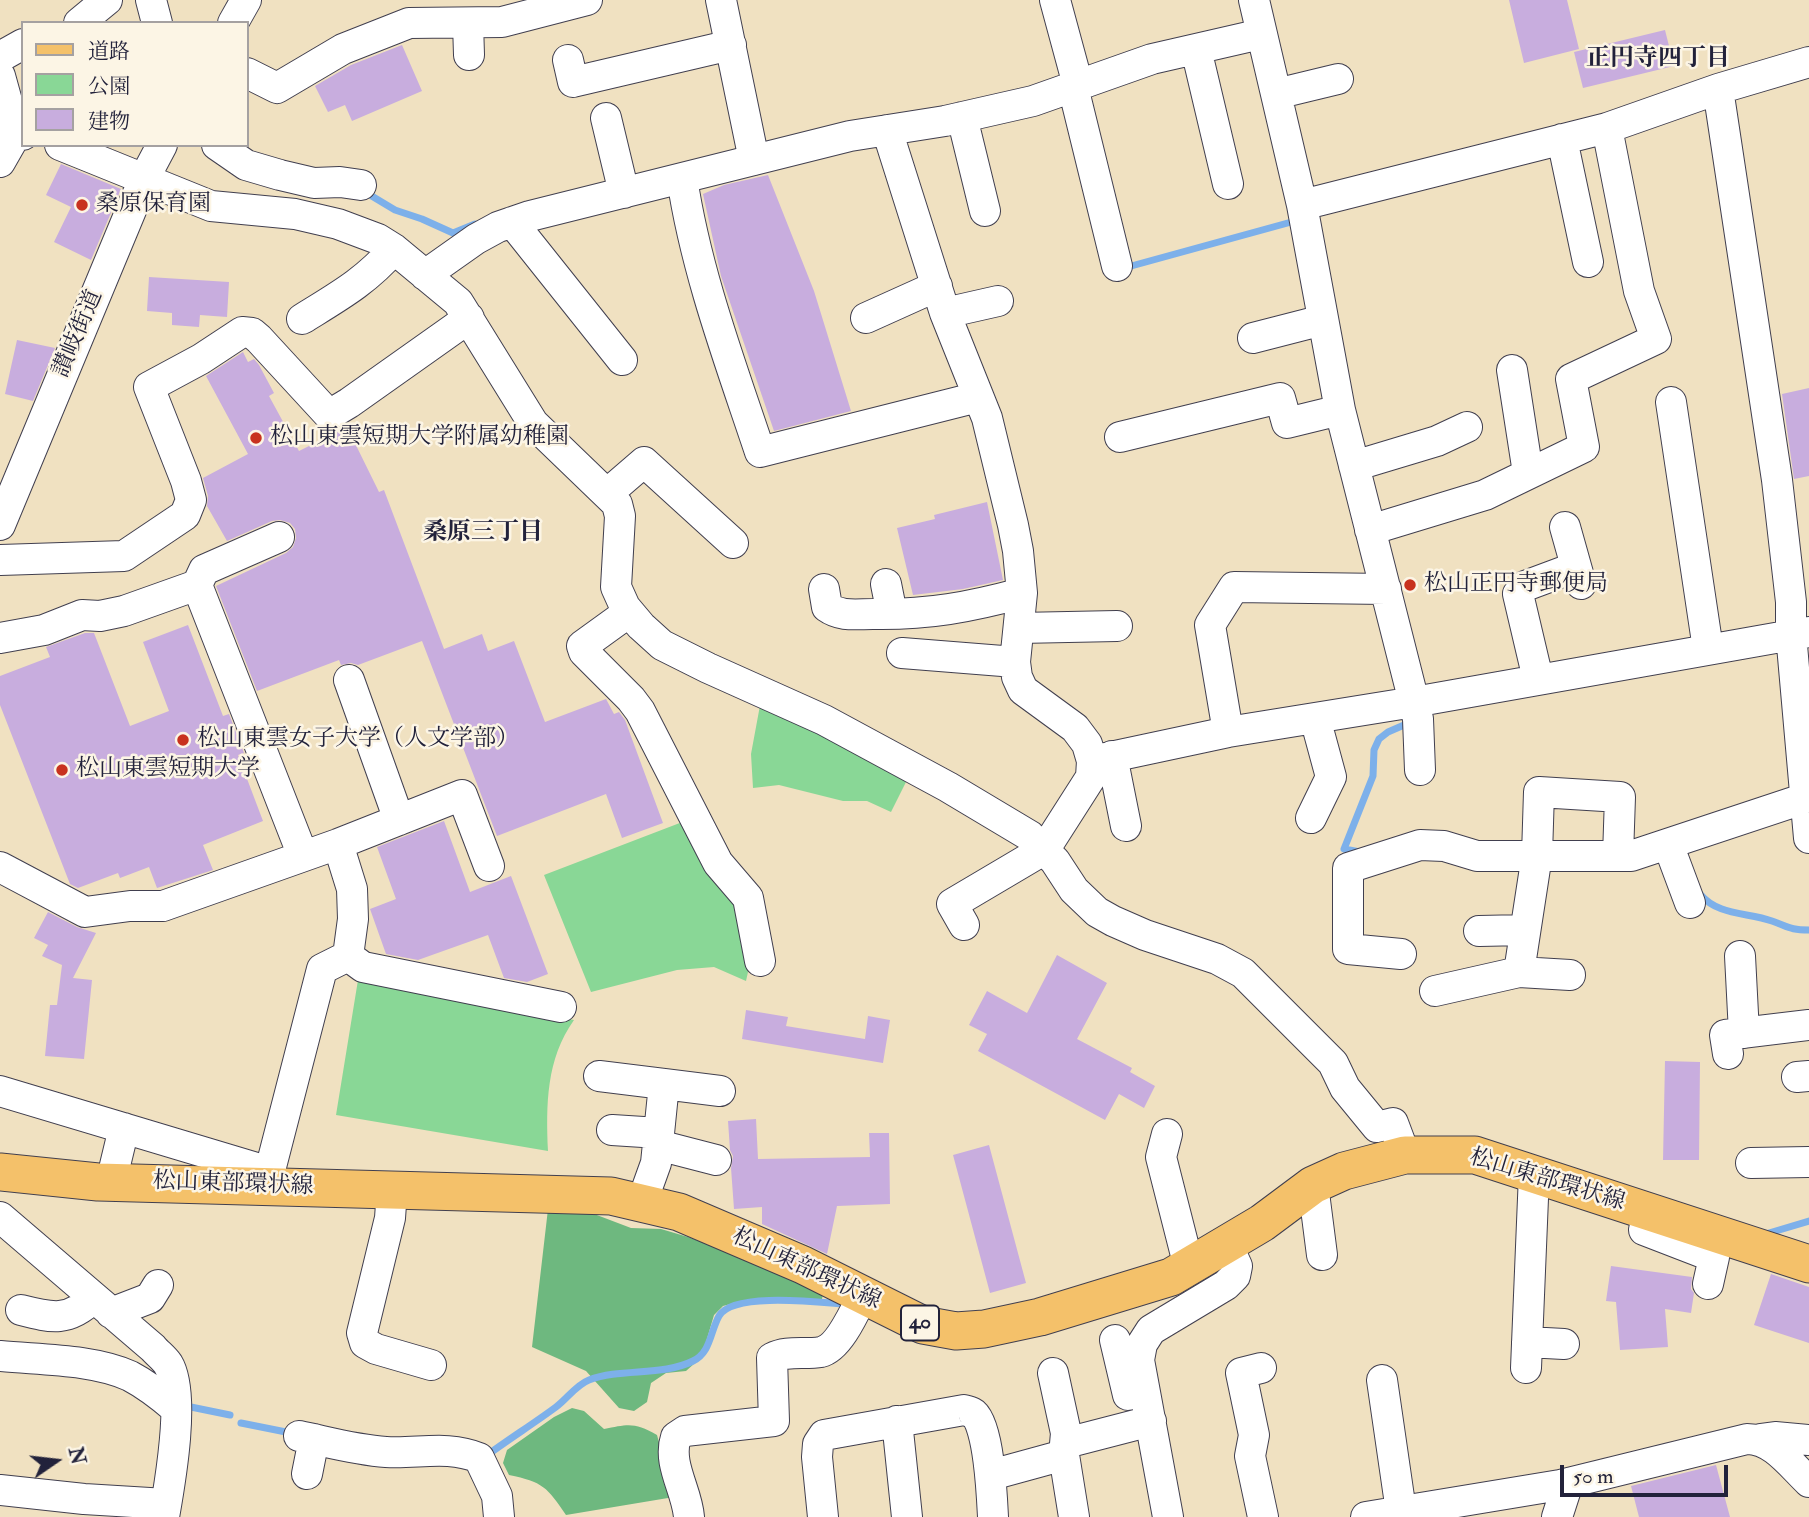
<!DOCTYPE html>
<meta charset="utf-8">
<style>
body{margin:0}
#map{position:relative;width:1809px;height:1517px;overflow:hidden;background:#f0e1c1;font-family:"IM FELL Double Pica","Noto Serif JP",serif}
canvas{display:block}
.legend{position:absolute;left:21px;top:21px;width:228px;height:126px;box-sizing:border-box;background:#fcf5e5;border:2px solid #a5a1a1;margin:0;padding:9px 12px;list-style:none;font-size:21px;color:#22223b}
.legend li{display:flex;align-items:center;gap:14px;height:35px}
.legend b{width:35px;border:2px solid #a5a1a1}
.north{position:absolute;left:21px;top:1426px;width:70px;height:70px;-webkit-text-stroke:5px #fcf5e5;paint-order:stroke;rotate:76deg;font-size:19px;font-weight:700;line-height:28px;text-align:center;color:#22223b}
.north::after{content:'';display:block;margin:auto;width:24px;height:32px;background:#22223b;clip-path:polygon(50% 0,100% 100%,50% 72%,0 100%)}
.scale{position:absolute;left:1560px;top:1465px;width:168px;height:32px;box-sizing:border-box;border:4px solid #22223b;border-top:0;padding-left:9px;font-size:21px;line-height:24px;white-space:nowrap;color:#22223b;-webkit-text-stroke:5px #fcf5e5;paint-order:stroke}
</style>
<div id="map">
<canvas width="1809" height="1517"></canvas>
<ul class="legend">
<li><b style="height:9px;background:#f4c16a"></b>道路</li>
<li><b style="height:19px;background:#89d796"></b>公園</li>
<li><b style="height:19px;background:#c8adde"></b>建物</li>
</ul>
<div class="north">N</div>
<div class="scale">50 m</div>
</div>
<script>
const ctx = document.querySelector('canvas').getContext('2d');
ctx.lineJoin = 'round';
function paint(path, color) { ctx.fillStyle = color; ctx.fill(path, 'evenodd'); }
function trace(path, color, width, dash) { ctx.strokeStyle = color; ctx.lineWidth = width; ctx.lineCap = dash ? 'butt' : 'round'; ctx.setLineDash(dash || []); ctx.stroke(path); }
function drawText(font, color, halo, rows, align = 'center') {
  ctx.font = font + ' "IM FELL Double Pica","Noto Serif JP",serif'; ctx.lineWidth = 5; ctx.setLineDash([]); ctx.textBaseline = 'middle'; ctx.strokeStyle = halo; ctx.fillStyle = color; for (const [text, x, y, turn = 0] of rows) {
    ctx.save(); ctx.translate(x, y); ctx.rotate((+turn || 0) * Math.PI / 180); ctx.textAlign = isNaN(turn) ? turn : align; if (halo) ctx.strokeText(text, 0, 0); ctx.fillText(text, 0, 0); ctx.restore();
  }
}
paint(new Path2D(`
 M761,700L910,774L891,812L867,801H843L779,785L753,788L751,754Z
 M685,821L737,895L750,963L746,981L714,967L677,970L591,992L544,875Z
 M358,980L432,991L574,1020C546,1059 546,1105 548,1151L336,1115Z`), '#89d796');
paint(new Path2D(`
 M548,1209H581L631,1228L661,1229L688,1237L751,1260L823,1294L822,1299L746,1300L723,1306L714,1315L704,1349L695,1363L686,1371L666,1373L651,1383L647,1402L634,1411L619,1408L586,1371L532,1347Z
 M572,1408L584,1411L604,1429C628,1424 635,1422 657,1435L674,1497L566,1515C547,1487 543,1482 509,1475L503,1463L507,1450L554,1417Z`), '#6eb87f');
trace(new Path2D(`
 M365,192L395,210L422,219L453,233L475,224
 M1124,268L1295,221
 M1360,852L1344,849L1373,776L1374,750L1379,739L1388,732L1411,722
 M1700,894C1718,916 1747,912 1772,921C1789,927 1790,930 1809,930
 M1769,1233L1809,1221
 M186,1406L230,1415
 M241,1423L291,1433
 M486,1456C509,1439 533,1424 556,1407C567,1399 576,1385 589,1380C621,1368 663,1376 693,1361C711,1352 710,1332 719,1316C732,1292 817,1302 842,1304`), '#7db0ea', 7);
paint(new Path2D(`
 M1509,0H1567L1579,49L1524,63Z
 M1665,30L1674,66L1583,88L1574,52Z
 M402,45L422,91L352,121L345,105L328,112L315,86L351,65Z
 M61,164L121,189L91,260L54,242L71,207L46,195Z
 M768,175L814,291L851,411L774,431L721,276L703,194L724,185Z
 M149,277L229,282L227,317L200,315L199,327L172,325V313L147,311Z
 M17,340L55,348L33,401L5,394Z
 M243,352L248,362L254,359L259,365L274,393L269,396L299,451L347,427L379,492L384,490L444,649L482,634L488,651L514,641L545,722L606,699L614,714L619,712L625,720L663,823L622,838L606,794L497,836L422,641L358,665L351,663L341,665L339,660L257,691L216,586L286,553L293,547L296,538L295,529L290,523L280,520L272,521L227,541L207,506L208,496L203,478L248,454L206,376Z
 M1809,388V476L1794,479L1782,394Z
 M987,502L1003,580L963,589L913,595L897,528L935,519L934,515Z
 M188,625L223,716L229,714L244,753L238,755L263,821L203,845L213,870L157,888L149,867L120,878L118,873L78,888L70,884L0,705V676L50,657L46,647L85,633H94L130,726L169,711L143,642Z
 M444,821L470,892L511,876L548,974L527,982L504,978L488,935L418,960L386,954L370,909L396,899L377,847Z
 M48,912L77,927L96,933L73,978L92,980L84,1059L45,1056L50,1005H57L62,965L42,956L48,945L34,938Z
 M1057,955L1107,983L1077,1039L1132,1068L1130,1072L1155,1086L1144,1108L1119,1094L1105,1120L978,1051L987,1034L969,1025L987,991L1027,1013Z
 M746,1010L788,1017L786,1026L865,1039L868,1016L890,1020L883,1063L742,1039Z
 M1665,1061L1700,1062L1699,1160H1663Z
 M756,1119L758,1159L870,1157L869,1133H889L890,1204L837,1206L827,1254L762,1224V1207L734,1209L731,1168L733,1156L730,1150L728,1121Z
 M989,1145L1026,1283L990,1293L953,1155Z
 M1611,1266L1692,1277L1691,1289L1694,1293L1691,1313L1665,1309L1668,1347L1620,1350L1616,1302L1606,1301Z
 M1771,1274L1809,1287V1343L1754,1325Z
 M1716,1465L1730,1517H1639L1631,1486Z`), '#c8adde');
const minor = new Path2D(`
 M151,0L157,23
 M721,0L754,160
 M1055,0L1078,85
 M1254,0L1302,205L1340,410L1414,702L1418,719L1420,770
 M79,23L107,0
 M233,23L246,0
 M468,23L469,55
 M1196,49L1228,184
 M0,57L23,44
 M568,60L573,82L731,45
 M247,73L277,88L343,49L409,23L502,22L587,0
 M0,76L16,134
 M1073,87L1117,266
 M1718,89L1777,480L1791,602V634L1809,838
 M1276,94L1338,79
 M962,117L985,211
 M606,118L624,193
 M887,130L945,313L987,418L1013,525L1018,551L1022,593L1015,662L1017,677L1023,690L1075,728L1087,744L1092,761L1091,777L1045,849L952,904L964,925
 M1562,139L1588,262
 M60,145L211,206L295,214L338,224L378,239L394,249L458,302L533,423L617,504L620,516L616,587L625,607L641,626L662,645L708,668L824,720L948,787L1030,836L1055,861L1074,890L1097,912L1113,921L1145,935L1217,959L1243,973L1333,1063L1345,1088L1377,1127L1393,1123L1405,1155
 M217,145L246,165L280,175L314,183L340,182L361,185
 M0,162L16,134L23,135
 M682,178C696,272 730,362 760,452L978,397
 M1302,205L1607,128L1718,89L1809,62
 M512,222L622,360
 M425,275L476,239L498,227L530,216L850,136L945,121L1033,101L1152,59L1261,34
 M945,313L998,301
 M866,318L937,286
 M302,319C339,296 365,282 394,249
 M1253,338L1323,320
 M1512,370L1528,473
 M1671,402L1708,649
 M1120,437L1280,398L1287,423L1340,410
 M1354,466L1437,441L1467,427
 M608,493L644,462L733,543
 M0,525L144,179L162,145
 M1565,527L1581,584
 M1370,530L1485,495L1584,447L1571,379L1656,339L1639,291L1607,128
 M0,560L124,556L185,515L191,500L186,481L149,387L201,359L242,332L252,333L259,339L329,415L349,403L469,318
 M886,584L892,614
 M197,585L204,570L279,537
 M824,589L827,607C841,617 856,614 873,614C928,615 970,607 1022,593
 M629,612L582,646L584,652L631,699L640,711L718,863L748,898L760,961
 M1019,628L1117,626
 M0,638L44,630L82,615L100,616L124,611L197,585L303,856
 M902,653L1015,662
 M1538,679L1518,594L1525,586L1576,567
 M349,680L399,820
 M1228,732L1210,625L1234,587L1386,589
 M1112,756L1126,826
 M1092,761L1228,732L1414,702L1809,632
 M1311,818L1331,777L1315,718
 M1668,844L1690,903
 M0,867L85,912L130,906H163L338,844L462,795L489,866
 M1479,931L1525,930
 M1401,954L1348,949V868L1420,845L1444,846L1477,856H1631L1806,798
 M348,956L363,967L561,1007
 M1740,956L1744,1033
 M1519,972L1537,855L1539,792L1620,797L1618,856
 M1435,991L1519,972L1570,975
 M1728,1054L1725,1035L1809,1025
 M599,1076L664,1084
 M1797,1077L1809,1076
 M0,1091L270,1172
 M612,1130L659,1133
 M1167,1134L1161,1157L1189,1267
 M658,1145L716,1160
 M1751,1163L1809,1162
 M111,1182L124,1128
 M1313,1185L1322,1255
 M266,1186L322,969L348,956L353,919L352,889L338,844
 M392,1190L390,1218L362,1333L365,1343L376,1349L431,1365
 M642,1202L656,1163L664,1084L720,1091
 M1648,1211L1644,1230L1714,1257L1708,1284
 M0,1217L153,1348C157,1353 164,1358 168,1364C186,1393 170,1483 164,1517
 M21,1310C52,1318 69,1322 93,1298
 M111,1313L150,1298L158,1285
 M1115,1340L1128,1395
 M1527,1342L1564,1344
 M0,1356C40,1360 93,1359 130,1376C147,1385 161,1396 175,1408
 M1261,1368L1241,1373L1254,1435L1250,1456L1263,1517
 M1526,1368L1534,1174
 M1053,1373L1066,1433L1064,1455L1074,1517
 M1382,1380L1401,1511
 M897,1421L907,1517
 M299,1436C328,1442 356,1450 386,1452C418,1454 448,1445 479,1458L497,1496L499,1517
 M1760,1439L1775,1437L1809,1440
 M1066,1443L1151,1421
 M307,1474L314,1439
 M991,1475L1064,1455
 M0,1490L84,1499L166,1504
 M689,1517C687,1490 667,1464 676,1437L685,1431L774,1421L772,1358C788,1350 804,1355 821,1352C839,1348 855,1311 863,1295
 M823,1517L817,1457L818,1444L824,1435L964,1410C965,1410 974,1413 974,1414C989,1427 992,1497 993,1517
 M1168,1517L1139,1360L1142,1344L1151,1330L1226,1285L1235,1276L1237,1266L1227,1244
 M1366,1517L1560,1485L1747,1439C1773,1439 1791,1465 1809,1482
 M1557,1517L1568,1483`);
const major = new Path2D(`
 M0,1172L98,1182L611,1196L679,1212L803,1265L923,1325L956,1331L984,1329L1040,1317L1171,1277L1262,1223L1313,1185L1344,1171L1405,1155H1475L1809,1264`);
trace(minor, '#413f4f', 32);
trace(major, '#413f4f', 39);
trace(minor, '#fff', 30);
trace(major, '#f4c16a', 37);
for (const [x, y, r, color] of [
 [82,205,7,"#c8321e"],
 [256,438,7,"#c8321e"],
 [1410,585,7,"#c8321e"],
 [183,740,7,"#c8321e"],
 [62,770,7,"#c8321e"]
]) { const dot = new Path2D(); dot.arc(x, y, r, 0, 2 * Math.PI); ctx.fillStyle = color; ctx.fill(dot); trace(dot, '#fcf5e5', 2.5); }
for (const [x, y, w] of [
 [920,1323,38]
]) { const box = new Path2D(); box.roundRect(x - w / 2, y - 17.5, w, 35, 5); ctx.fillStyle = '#fcf5e5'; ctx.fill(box); trace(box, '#22223b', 2); }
drawText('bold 21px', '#22223b', null, [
 ["40",920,1323]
]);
drawText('23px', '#22223b', '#fcf5e5', [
 ["桑原保育園",96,205],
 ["松山東雲短期大学附属幼稚園",270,438],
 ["松山正円寺郵便局",1424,585],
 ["松山東雲女子大学（人文学部）",197,740],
 ["松山東雲短期大学",76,770]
], 'left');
drawText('23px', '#22223b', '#fcf5e5', [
 ["讃岐街道",79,334,-67],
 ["松山東部環状線",1547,1181,17],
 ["松山東部環状線",233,1185,2],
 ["松山東部環状線",806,1270,25]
]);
drawText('bold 24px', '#22223b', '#fcf5e5', [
 ["正円寺四丁目",1658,60],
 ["桑原三丁目",483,534]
]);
</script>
